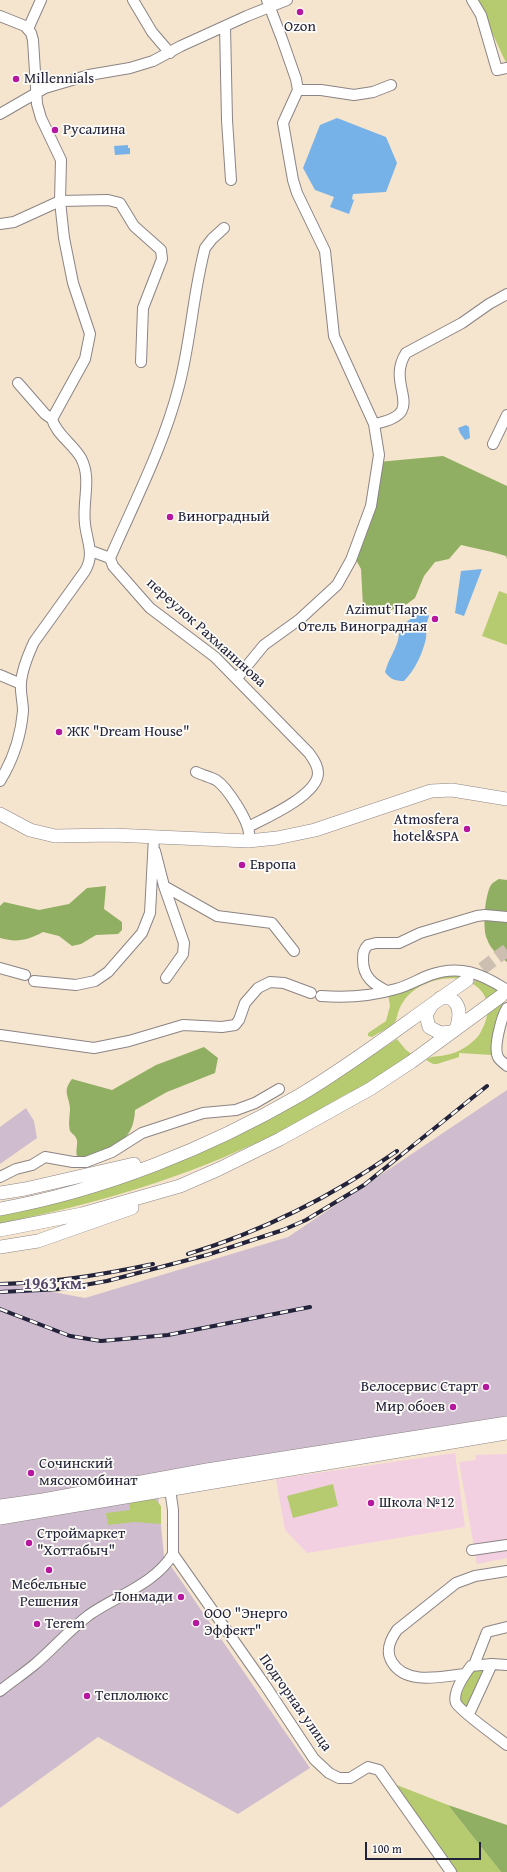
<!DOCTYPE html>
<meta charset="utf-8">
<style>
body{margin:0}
#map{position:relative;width:507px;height:1872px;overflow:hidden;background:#f6e5ce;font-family:"Gentium Book Plus",serif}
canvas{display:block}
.scale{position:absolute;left:365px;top:1842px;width:116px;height:18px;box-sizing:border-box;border:2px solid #22223b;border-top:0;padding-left:5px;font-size:12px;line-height:14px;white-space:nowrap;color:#22223b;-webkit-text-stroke:3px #fdfcf7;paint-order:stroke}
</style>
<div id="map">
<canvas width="507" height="1872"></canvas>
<div class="scale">100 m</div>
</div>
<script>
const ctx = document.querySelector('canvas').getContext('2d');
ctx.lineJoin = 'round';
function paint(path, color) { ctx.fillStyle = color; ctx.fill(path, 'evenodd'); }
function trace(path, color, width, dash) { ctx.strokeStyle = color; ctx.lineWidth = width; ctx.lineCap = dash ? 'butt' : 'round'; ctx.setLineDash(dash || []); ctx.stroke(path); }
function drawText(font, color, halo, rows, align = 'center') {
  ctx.font = font + ' "Gentium Book Plus",serif'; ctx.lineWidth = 3.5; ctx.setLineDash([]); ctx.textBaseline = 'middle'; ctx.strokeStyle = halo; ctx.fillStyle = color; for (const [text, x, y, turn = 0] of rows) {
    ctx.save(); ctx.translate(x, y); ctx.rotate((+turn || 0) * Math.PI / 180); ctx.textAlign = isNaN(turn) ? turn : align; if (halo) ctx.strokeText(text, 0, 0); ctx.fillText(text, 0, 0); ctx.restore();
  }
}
paint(new Path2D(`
 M455,1453L465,1527L307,1553L285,1530L276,1479Z
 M507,1454V1558L477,1564L459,1462L476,1460L475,1455Z`), '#f2cfe1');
paint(new Path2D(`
 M507,1090V1419L157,1484L164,1556L310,1768L238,1814L98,1737L0,1808V1282L85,1298L288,1237Z
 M26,1108L34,1121L37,1138L0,1164V1127Z`), '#cfbdcf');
paint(new Path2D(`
 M477,0H507V65Z
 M499,591L507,594V645L482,636Z
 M456,975C475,977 491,985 507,995L496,1019L492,1055L459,1053V1057L437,1064H433L426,1060C432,1055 438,1057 446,1055C458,1053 471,1045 479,1035C507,992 463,965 423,985C412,990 403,999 399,1010C397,1014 397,1019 395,1022C390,1028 378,1033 372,1037L368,1036V1033L386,1021L390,1006L388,993L437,977Z
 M397,1039L406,1050L413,1055L356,1092H350C325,1106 300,1122 273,1135C187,1177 95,1205 0,1223V1215L33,1208L319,1090Z
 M333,1484L338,1506L293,1518L287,1496Z
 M155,1499L161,1506V1524L135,1522L108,1525L106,1513L130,1510L129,1503Z
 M474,1670H483L466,1708L459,1700L470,1674Z
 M379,1778L448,1805L501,1872H444Z`), '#b6cb6f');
paint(new Path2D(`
 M443,456L507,486V559L506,556L492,552L461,545L449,559L435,562L424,576L415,598L407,604L378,615L363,606L361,569L355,558L378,462Z
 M499,879L507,880V962C499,956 490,949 487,939C482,928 485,894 491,885C493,882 496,881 499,879Z
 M106,886L104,909L122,922V930L118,934L96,935L81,944L72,946L59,936L43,932C28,940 17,943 0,938V906L4,902L39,910L69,904L87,888Z
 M204,1047L218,1058L215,1073L167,1092L135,1110C134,1144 109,1150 82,1159L77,1156C75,1150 79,1142 76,1138C75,1135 72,1134 70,1131C68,1123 70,1116 70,1108C69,1095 62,1092 72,1079L112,1090L156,1065Z
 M448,1805L507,1825V1872H501Z`), '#90af62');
paint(new Path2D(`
 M337,118L386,137L397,163L386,192L353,194L352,199L354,200L349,214L330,207L334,197L315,190L303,168L320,125Z
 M128,145V148H130V154L115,155L114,146Z
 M466,425L469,427L470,438L465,440L460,433L458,428Z
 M482,569L464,616L455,613L461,571Z
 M426,611L429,616C426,623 427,630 426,638C423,653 415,670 404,681C395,681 390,679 385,672C388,660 395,651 398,640C399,635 399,630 403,626C407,620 420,612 426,611Z`), '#76b2e8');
trace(new Path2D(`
 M467,980L507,950`), '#ccbeb1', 13, [13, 6]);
const minor = new Path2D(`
 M133,0L152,32L170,53
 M472,0L481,15L497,70L507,68
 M0,16L25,26L31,33L33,40L37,104L41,118L61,160L60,201L64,238L73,283L90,334L85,359L52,419C56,434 73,444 81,458C92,479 82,501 85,524C87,542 95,554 85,571L34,642C28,655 22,669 21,683C20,692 23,702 23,711C21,735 13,760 0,781
 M225,26L227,120L231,180
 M28,29L41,0
 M298,90H321L354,95L373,92L391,85
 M0,114L45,88L89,75L130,68L153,61L181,46L247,16L287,0
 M0,224L14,222L60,201L108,200L120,203L134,226L161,250L162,259L143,308L141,362
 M224,228L212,239L205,248C193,293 191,340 179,386C164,445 135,501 110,558L113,566L150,608L215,657L309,753C313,759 318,765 318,773C318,795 266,818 248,827
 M18,383L45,414L52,419
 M374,424C431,413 384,387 406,353L462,323L489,304L507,294
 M493,444L507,415
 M91,551L110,558
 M0,675L21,684
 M237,678L264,645L300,619L337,585L351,560L371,506L379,455L374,424L334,336L325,251L297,193L293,180L283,123L298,90L296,79L282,39L267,0
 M196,772C202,775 210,777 216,780C227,787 248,820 249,833
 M155,851L164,886L184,943L183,954L166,978
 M164,886L217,916L272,923L294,951
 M0,968L25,975
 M34,981L76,985L95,981L108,972L142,933L150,913L154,837
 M387,991C373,984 363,977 363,960C363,954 363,950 368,945L376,943H399L420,933L477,916L485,915L507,917
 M321,996C346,998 372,996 396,989C408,986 419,979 430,975C460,964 482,974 507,990
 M507,1008C502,1016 493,1047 498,1057C499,1060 504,1063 507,1066
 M0,1035L94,1048L129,1041L183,1025L222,1027L235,1025L239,1020L245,1003L258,988L270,982L284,983L311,993
 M0,1177L16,1169L32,1165L45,1157L73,1162H86L112,1152L142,1133L203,1113L236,1110L255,1103L279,1089
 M170,1489L173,1510V1554L265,1685L314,1759L329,1773L339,1778H350L368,1767L379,1770L451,1872
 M472,1550L507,1545
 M474,1665L487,1632L507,1627
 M507,1665L492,1664L471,1666C465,1674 452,1692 456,1703C459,1710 498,1738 507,1745
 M465,1674C443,1676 406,1686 392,1662C385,1651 390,1640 397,1630L456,1583L475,1576L507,1571
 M0,1691C11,1682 23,1674 34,1665C53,1649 69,1630 89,1615C116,1596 155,1584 173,1554
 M469,1714L492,1664`);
const major = new Path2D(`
 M0,814L30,830L55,836L113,835L248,841L277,838L315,830L431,791L452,790L507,799
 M440,998H450C462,1005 460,1018 456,1029
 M432,1005L426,1015L429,1027L440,1033L452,1032
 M0,1193L25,1189L134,1164
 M0,1209C104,1190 209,1148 300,1095C359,1060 411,1018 467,980
 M0,1230L82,1214L180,1186L219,1169L280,1139L370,1089L411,1062L501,996
 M0,1247L38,1241L132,1208
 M0,1506L43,1500L207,1470L507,1423
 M0,1518L507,1433`);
trace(minor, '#8c8484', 12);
trace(major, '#8c8484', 14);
trace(minor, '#fff', 10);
trace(major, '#fff', 13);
const rail = new Path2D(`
 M188,1254C263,1231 333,1196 397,1151
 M0,1284C53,1283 102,1275 153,1264
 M0,1292L62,1289L107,1281L207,1255L283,1230L306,1220L364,1185L487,1086
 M0,1309L70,1336L101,1341L168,1335L310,1307`);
trace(rail, '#22223b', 4);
trace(rail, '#fdfcf7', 2.5, [8]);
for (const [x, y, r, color] of [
 [300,12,4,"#b5179e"],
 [16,79,4,"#b5179e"],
 [55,130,4,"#b5179e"],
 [170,517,4,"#b5179e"],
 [435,619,4,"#b5179e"],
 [59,732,4,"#b5179e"],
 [467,829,4,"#b5179e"],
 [242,865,4,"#b5179e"],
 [486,1387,4,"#b5179e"],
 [453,1407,4,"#b5179e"],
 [31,1473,4,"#b5179e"],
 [371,1503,4,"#b5179e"],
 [29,1543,4,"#b5179e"],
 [49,1570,4,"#b5179e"],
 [181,1597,4,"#b5179e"],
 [196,1623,4,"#b5179e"],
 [37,1624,4,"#b5179e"],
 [87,1696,4,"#b5179e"]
]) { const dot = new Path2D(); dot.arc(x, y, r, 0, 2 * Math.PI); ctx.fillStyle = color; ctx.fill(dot); trace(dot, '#fdfcf7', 1.5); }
drawText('15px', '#22223b', '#fdfcf7', [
 ["Ozon",300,27,"center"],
 ["Millennials",24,79],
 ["Русалина",63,130],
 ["Виноградный",178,517],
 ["Azimut Парк",427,610,"right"],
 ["Отель Виноградная",427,627,"right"],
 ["ЖК \"Dream House\"",67,732],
 ["Atmosfera",459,820,"right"],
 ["hotel&SPA",459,837,"right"],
 ["Европа",250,865],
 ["Велосервис Старт",478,1387,"right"],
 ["Мир обоев",445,1407,"right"],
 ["Сочинский",39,1464],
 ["мясокомбинат",39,1481],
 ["Школа №12",379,1503],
 ["Строймаркет",37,1534],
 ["\"Хоттабыч\"",37,1551],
 ["Мебельные",49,1585,"center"],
 ["Решения",49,1602,"center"],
 ["Лонмади",173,1597,"right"],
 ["ООО \"Энерго",204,1614],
 ["Эффект\"",204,1631],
 ["Terem",45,1624],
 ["Теплолюкс",95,1696]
], 'left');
drawText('15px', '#22223b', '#fdfcf7', [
 ["переулок Рахманинова",206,633,42],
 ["Подгорная улица",295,1703,55]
]);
drawText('bold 16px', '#59496d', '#fdfcf7', [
 ["1963 км.",55,1285]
]);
</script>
